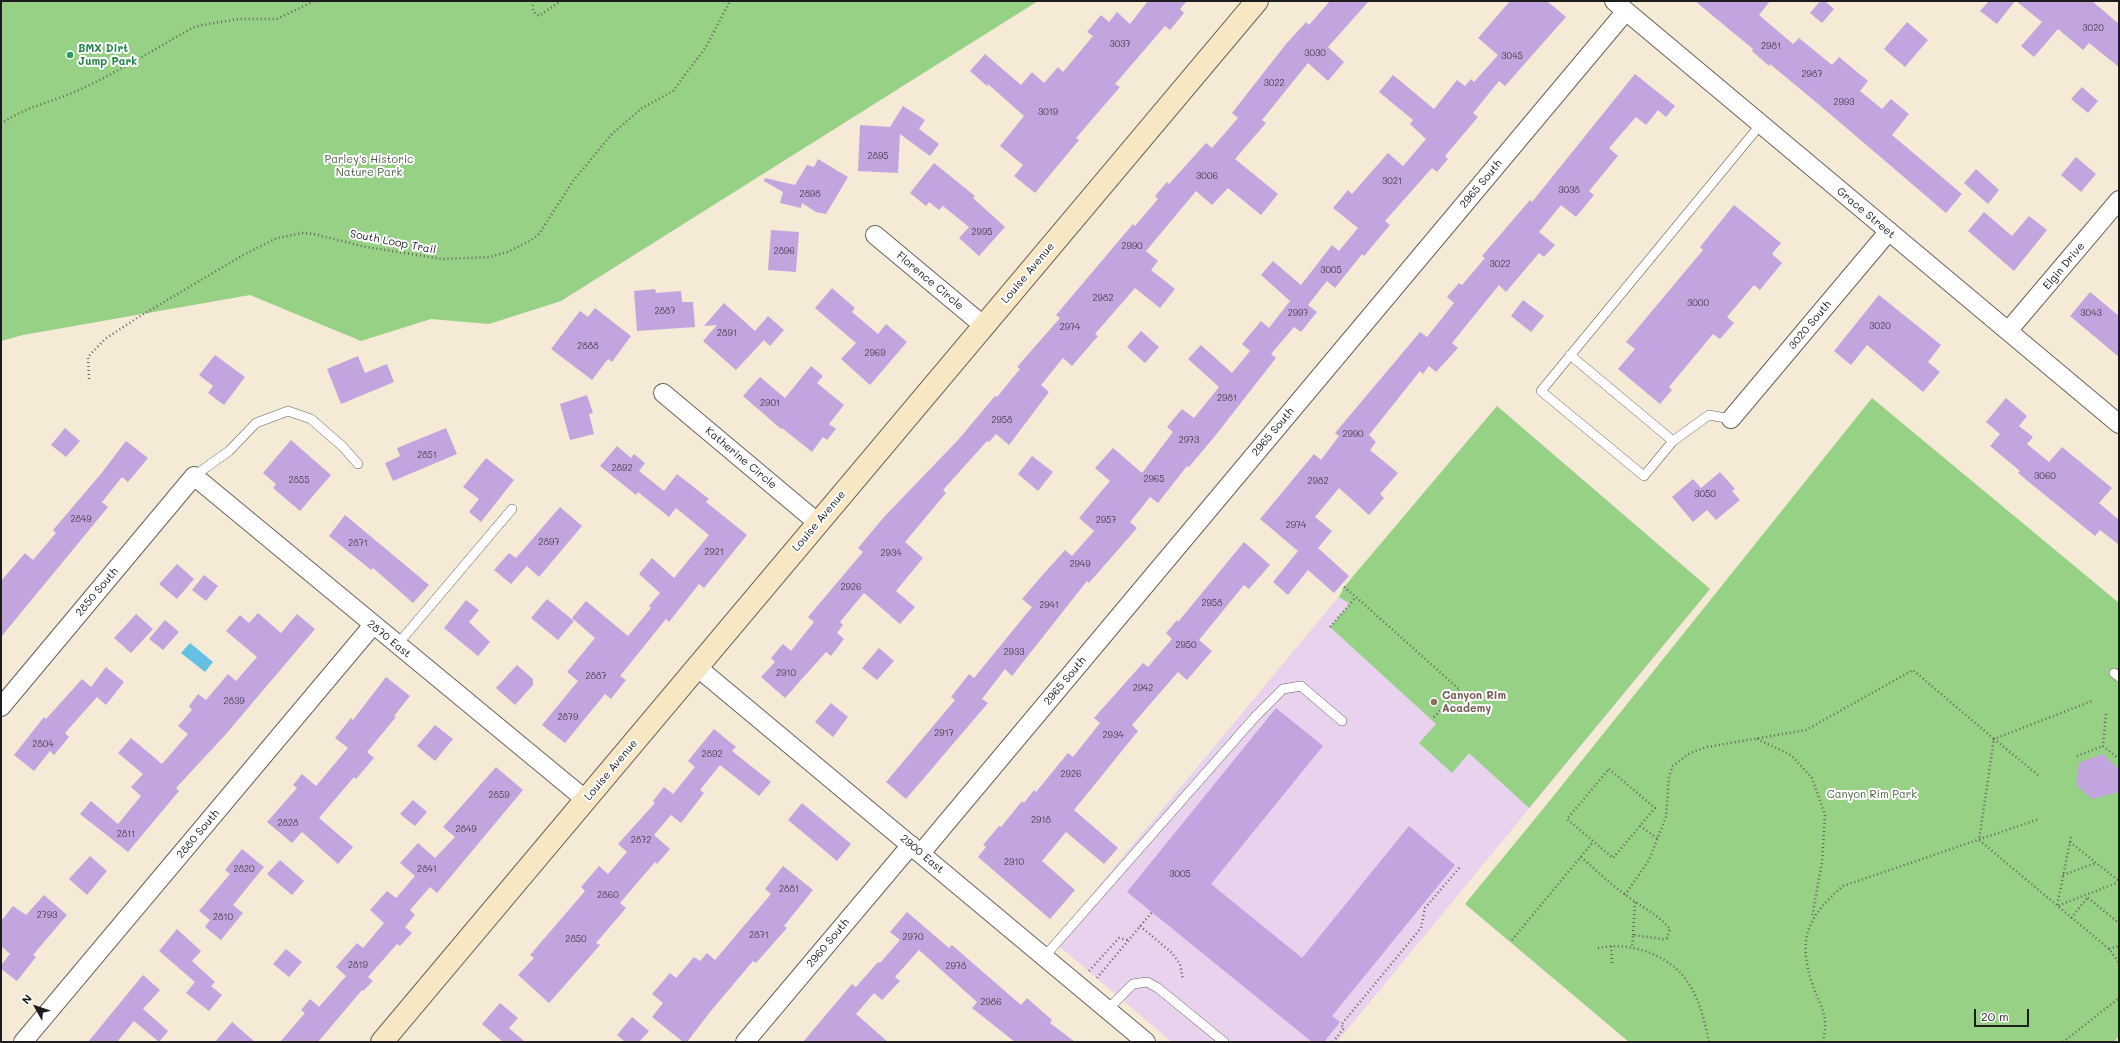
<!DOCTYPE html>
<style>
body{margin:0}
#map{position:relative;width:2120px;height:1043px;overflow:hidden;background:#f5ead5;font-family:Mali,sans-serif}
canvas{display:block}
.frame{position:absolute;inset:0;border:2px solid #1c1c1c;pointer-events:none}
.north{position:absolute;left:16px;top:987px;width:40px;height:40px;-webkit-text-stroke:3px #fff;paint-order:stroke;rotate:310deg;font-size:11px;font-weight:700;line-height:16px;text-align:center;color:#1c1c1c}
.north::after{content:'';display:block;margin:auto;width:14px;height:18px;background:#1c1c1c;clip-path:polygon(50% 0,100% 100%,50% 72%,0 100%)}
.scale{position:absolute;left:1974px;top:1009px;width:55px;height:18px;box-sizing:border-box;border:2px solid #1c1c1c;border-top:0;padding-left:5px;font-size:12px;line-height:14px;white-space:nowrap;color:#1c1c1c;-webkit-text-stroke:3px #fff;paint-order:stroke}
</style>
<div id="map">
<canvas width="2120" height="1043"></canvas>
<div class="frame"></div>
<div class="north">N</div>
<div class="scale">20 m</div>
</div>
<script>
const ctx = document.querySelector('canvas').getContext('2d');
ctx.lineJoin = 'round';
function paint(path, color) { ctx.fillStyle = color; ctx.fill(path, 'evenodd'); }
function trace(path, color, width, dash) { ctx.strokeStyle = color; ctx.lineWidth = width; ctx.lineCap = dash ? 'butt' : 'round'; ctx.setLineDash(dash || []); ctx.stroke(path); }
function drawText(font, color, halo, rows, align = 'center') {
  ctx.font = font + ' Mali,sans-serif'; ctx.lineWidth = 4; ctx.setLineDash([]); ctx.textBaseline = 'middle'; ctx.strokeStyle = halo; ctx.fillStyle = color; for (const [text, x, y, turn = 0] of rows) {
    ctx.save(); ctx.translate(x, y); ctx.rotate((+turn || 0) * Math.PI / 180); ctx.textAlign = isNaN(turn) ? turn : align; if (halo) ctx.strokeText(text, 0, 0); ctx.fillText(text, 0, 0); ctx.restore();
  }
}
paint(new Path2D(`
 M1497,406L1710,589L1337,1042H1172L1053,941Z`), '#e8d2ee');
paint(new Path2D(`
 M1,1H1038L561,301L489,324L431,319L361,341L250,295L23,335L1,341Z
 M1872,398L2119,603V1036L2114,1042H1629L1465,904L1543,809Z
 M1497,406L1710,589L1529,808L1469,753L1452,773L1419,743L1436,724L1330,627L1350,604L1339,597L1344,587Z`), '#96d185');
paint(new Path2D(`
 M190,643L213,662L205,672L181,653Z`), '#65c1e3');
paint(new Path2D(`
 M1148,1H1187L1180,9L1184,13L1170,30L1165,26L1115,84L1120,87L1076,138L1079,140L1035,193L1014,176L1023,165L1000,146L1024,116L988,84L987,86L970,71L985,54L1021,85L1032,72L1044,83L1058,67L1063,72L1093,36L1087,32L1101,15L1109,22L1117,12L1130,24Z
 M1330,1H1369L1328,47L1344,62L1328,81L1308,63L1262,120L1266,123L1235,159L1278,194L1261,215L1228,188L1212,205L1196,191L1146,251L1158,261L1151,270L1175,289L1160,308L1135,288L1095,334L1098,336L1072,366L1063,358L1041,385L1049,392L1009,445L996,434L989,442L987,441L943,490L946,493L905,542L923,558L896,591L915,607L900,624L864,593L840,622L843,625L837,633L844,639L831,656L826,652L785,698L761,677L775,662L771,658L783,644L791,651L814,622L808,617L863,552L858,548L884,517L959,439L995,396L997,397L1020,369L1017,367L1060,318L1056,315L1133,224L1135,226L1158,199L1155,196L1167,182L1169,184L1206,143L1212,148L1238,118L1232,113L1286,44L1306,22L1309,25Z
 M1510,1H1547L1566,17L1505,86L1499,81L1473,113L1478,117L1445,156L1448,159L1437,172L1432,168L1385,221L1390,225L1364,256L1362,254L1335,288L1327,281L1308,305L1317,312L1301,332L1294,327L1271,354L1276,358L1215,436L1189,467L1187,466L1158,503L1150,497L1130,522L1137,528L1089,583L1087,581L1012,676L1005,669L982,699L988,703L906,799L886,782L955,700L951,697L969,674L974,678L1032,607L1022,599L1040,578L1065,550L1072,556L1094,531L1079,518L1110,481L1095,468L1113,448L1142,473L1173,432L1167,427L1182,409L1194,418L1219,387L1188,359L1201,345L1232,373L1250,351L1242,344L1261,321L1269,328L1290,301L1261,275L1273,261L1301,285L1332,245L1339,251L1358,228L1333,208L1348,190L1352,194L1388,153L1403,166L1426,139L1410,124L1413,120L1379,92L1393,75L1434,109L1457,80L1465,86L1471,79L1474,82L1498,55L1478,38Z
 M1695,1H1770L1759,15L1793,44L1799,38L1832,65L1839,57L1868,81L1860,91L1882,109L1891,99L1909,114L1892,135L1962,194L1946,213L1823,108L1770,64L1769,66L1752,51L1753,49Z
 M1820,1H1825L1834,9L1822,23L1810,13Z
 M1989,1H2015L1997,24L1980,11Z
 M2016,1H2092L2119,24V67L2089,43L2083,50L2058,29L2034,57L2021,46L2042,22Z
 M1907,22L1928,40L1905,67L1884,49Z
 M1635,74L1675,106L1666,117L1658,110L1646,125L1636,117L1609,148L1618,156L1589,191L1594,195L1576,217L1561,205L1539,232L1555,245L1544,257L1539,253L1506,292L1499,285L1452,343L1458,348L1436,372L1429,366L1423,374L1420,371L1369,435L1376,442L1370,450L1398,473L1380,494L1384,498L1369,515L1339,488L1315,517L1332,531L1318,548L1349,576L1334,593L1308,570L1288,595L1273,582L1298,551L1260,519L1314,454L1321,460L1339,436L1335,433L1420,332L1427,337L1454,303L1447,297L1459,283L1462,285L1485,258L1482,256L1530,200L1532,202Z
 M2082,87L2098,101L2088,113L2071,99Z
 M903,106L925,120L919,129L939,144L930,156L900,134L898,173L858,171L860,125L890,127Z
 M2076,157L2096,174L2081,192L2061,175Z
 M818,159L848,177L826,214L816,212L802,203L801,208L780,203L783,192L764,181L765,178L795,185L807,165L814,167Z
 M934,163L975,196L973,198L1005,227L979,256L959,238L969,227L943,206L939,210L929,202L926,206L910,193Z
 M1976,169L1999,190L1988,204L1964,183Z
 M1734,205L1781,243L1772,254L1782,263L1760,290L1754,285L1727,317L1734,323L1720,339L1713,334L1669,387L1672,390L1660,404L1618,369L1635,349L1626,342L1703,250L1700,247Z
 M1984,212L2012,236L2029,216L2047,230L2014,271L1968,231Z
 M771,230L799,232L796,272L768,270Z
 M832,288L855,308L852,312L878,334L886,324L907,342L870,385L841,359L856,343L815,308Z
 M655,289L656,293L681,291L682,302H693L695,327L637,331L634,291Z
 M2090,292L2119,316V357L2070,316Z
 M1879,295L1941,345L1928,362L1940,372L1923,392L1867,345L1851,365L1834,351Z
 M1523,300L1544,316L1531,332L1511,316Z
 M724,303L755,331L768,316L784,330L770,346L764,340L736,370L703,341L717,325L704,326Z
 M595,308L631,336L612,362L608,359L592,380L551,349L580,311L588,317Z
 M1141,331L1159,347L1145,363L1127,347Z
 M215,355L245,377L224,405L208,393L213,386L199,375Z
 M358,356L365,373L387,364L394,382L341,404L327,369Z
 M811,366L823,376L817,383L844,405L829,424L836,429L827,440L823,437L812,452L782,428L781,429L743,396L760,377L785,398Z
 M587,395L593,413L589,414L594,434L570,440L560,404Z
 M2006,398L2027,416L2019,426L2033,437L2027,444L2049,462L2062,447L2112,488L2099,503L2119,520V545L2100,530L2095,536L2018,473L2020,471L1990,446L2000,434L1986,422Z
 M65,428L80,441L66,457L51,445Z
 M446,428L457,454L393,481L385,463L400,456L397,448Z
 M291,440L331,475L300,511L273,488L276,484L263,473Z
 M126,441L148,458L128,482L122,477L102,502L108,507L1,637V581L25,553L33,560L56,533L53,530L100,475Z
 M617,446L631,458L634,454L645,463L639,471L664,491L677,474L709,499L706,502L747,535L704,588L699,584L669,622L666,619L620,676L626,680L611,699L605,694L565,743L542,725L578,681L567,672L595,638L572,618L586,601L628,636L651,608L649,606L660,593L639,574L652,558L674,578L709,535L676,508L669,517L638,492L636,495L600,466Z
 M1032,456L1053,472L1038,491L1018,474Z
 M486,458L514,480L481,522L469,512L479,499L463,487Z
 M1720,472L1735,489L1732,491L1740,500L1716,520L1707,510L1693,522L1672,497L1693,479L1701,488Z
 M560,507L582,526L539,577L527,566L511,584L494,570L509,553L516,558Z
 M345,515L429,585L413,603L373,568L371,570L329,536Z
 M1244,542L1270,565L1249,589L1244,585L1199,640L1212,651L1187,680L1178,672L1132,725L1138,731L1074,810L1118,848L1104,864L1066,832L1042,861L1075,890L1050,919L978,857L986,847L983,845L999,826L1001,827L1022,801L1024,803L1034,790L1036,792L1068,753L1073,757L1100,723L1094,718L1143,663L1148,667L1172,639L1166,633L1177,620L1178,622Z
 M177,564L194,579L177,599L159,584Z
 M204,575L218,586L206,601L192,590Z
 M547,599L574,621L558,640L531,618Z
 M466,600L479,610L469,622L490,642L478,656L444,628Z
 M258,613L281,633L297,614L315,629L226,734L176,788L179,791L128,852L80,814L91,801L118,824L141,796L131,787L143,774L118,753L131,738L162,764L188,734L178,726L192,710L189,706L198,694L206,700L228,674L236,681L257,657L226,631L240,615L249,623Z
 M136,614L153,629L131,653L114,638Z
 M165,620L179,632L163,650L149,639Z
 M879,648L894,661L877,680L862,668Z
 M517,665L533,679V685L515,705L496,688Z
 M106,667L124,682L106,705L97,697L65,733L69,737L54,755L50,751L34,771L14,755L44,717L46,719L82,679L91,687Z
 M386,677L410,696L394,716L396,717L367,752L374,758L356,779L354,777L319,818L353,847L338,864L302,832L292,843L267,822L297,788L293,785L302,774L316,786L348,748L335,738L351,718L353,720Z
 M831,703L848,717L833,737L815,722Z
 M1276,708L1323,746L1211,884L1302,958L1409,826L1455,865L1332,1016L1340,1022L1324,1042H1312L1127,892Z
 M435,725L453,739L435,761L417,746Z
 M714,729L736,747L732,751L771,782L759,796L720,765L700,790L704,793L681,823L671,815L654,835L670,849L657,864L655,862L620,903L626,908L596,943L600,945L549,1003L518,975L534,958L530,955L585,891L581,887L599,866L608,874L627,852L618,844L655,803L653,801L664,787L673,794L695,767L688,761Z
 M2102,754L2119,769V792L2092,799L2076,785L2079,763Z
 M496,767L523,790L437,893L430,887L410,910L415,915L405,927L412,933L400,946L397,944L368,977L373,981L363,991L362,990L318,1042H280L305,1013L301,1010L310,999L319,1007L346,976L336,967L357,943L363,948L384,923L370,910L387,891L396,898L415,876L400,863L418,843L435,858L455,837L443,827Z
 M413,800L427,812L415,826L400,814Z
 M802,803L851,844L837,861L788,820Z
 M242,849L264,867L233,905L243,913L221,940L205,927L210,920L199,911L230,874L225,870Z
 M90,856L107,871L87,895L69,879Z
 M280,860L304,881L292,895L267,874Z
 M783,866L813,890L784,926L787,928L756,963L753,961L710,1012L687,1042H683L652,1017L663,1003L652,994L670,973L676,978L694,957L700,961L707,953L715,960L771,894L765,889Z
 M44,895L67,915L33,955L36,957L17,981L1,969V965L10,954L1,946V921L13,906L26,915Z
 M907,912L949,948L952,945L1021,1005L1027,998L1052,1020L1050,1023L1075,1042H1015L972,1008L977,1002L919,950L895,977L900,981L882,1000L874,993L856,1014L888,1042H803L852,984L856,987L878,962L880,963L900,940L890,932Z
 M177,929L201,951L192,961L215,982L211,986L222,995L209,1011L186,993L195,982L159,951Z
 M286,949L302,962L289,977L273,964Z
 M143,975L160,990L143,1009L168,1031L159,1042L134,1021L117,1042H88Z
 M500,1003L518,1018L509,1028L525,1042H503L482,1024Z
 M632,1017L649,1031L639,1042H625L617,1035Z
 M232,1022L255,1042H215Z`), '#c2a5de');
const lane = new Path2D(`
 M1570,355L1673,441
 M1731,419L1709,415L1673,441L1644,476L1541,391L1761,124
 M194,476L229,451L256,423L288,411L311,419L342,446L358,464
 M397,645L512,509
 M2114,673L2119,677
 M1044,957L1255,717L1283,689L1301,686L1342,721
 M1107,1010L1133,984L1147,982L1158,988L1224,1042`);
const street = new Path2D(`
 M1614,1L2119,424
 M875,235L984,326
 M2008,331L2119,200
 M663,393L818,523
 M1731,419L1889,231
 M697,667L1146,1042
 M1,707L194,476L586,800
 M921,853L1626,11
 M23,1042L373,625
 M745,1042L911,845`);
const secondary = new Path2D(`
 M382,1042L1257,1`);
trace(lane, '#68645d', 10);
trace(street, '#68645d', 20);
trace(secondary, '#68645d', 24);
trace(new Path2D(`
 M534,1C532,8 532,12 539,16L561,1
 M1,124C24,107 53,102 79,90C118,72 155,49 192,28L202,25L239,19H277L314,1
 M89,379L88,357L105,339L137,318L245,254L277,238L303,233L314,234L366,247L443,259L490,257L507,252L530,241L539,234L573,181L612,134L642,108L673,91L706,47L730,1
 M1344,587L1356,597
 M1330,627L1356,597L1460,690L1432,719
 M2106,714L2103,746L2119,759
 M1757,739L1791,755L1812,778L1825,815L1822,862L1812,917
 M2077,756L2103,746
 M1609,769L1655,808L1613,858L1567,819Z
 M2038,775L1994,739L2092,701
 M1640,826L1658,839
 M2071,837L2057,906L2119,882
 M2070,842L2119,881
 M1581,857C1596,870 1610,884 1626,895C1641,907 1658,914 1670,929L1667,938L1663,939L1633,935L1632,947
 M2063,875L2096,863
 M1625,895L1649,860L1666,817L1669,776L1673,766L1690,753L1707,747L1806,730L1913,670L1994,739L1979,840L2109,949L2119,963
 M2088,898L2119,923
 M2071,918L2088,897
 M1140,926L1172,953L1180,964L1183,980
 M1633,935L1635,902
 M1512,940L1593,842
 M1611,946L1612,965
 M1598,948C1631,941 1671,955 1689,984C1700,1001 1705,1023 1709,1042
 M2109,949L2119,946
 M1089,971L1119,938L1128,940
 M1097,978L1152,912
 M1333,1042L1344,1028L1341,1025L1421,928L1425,908L1460,867
 M1823,1042C1824,1035 1826,1027 1825,1021C1824,1009 1817,997 1813,986C1797,939 1807,917 1843,886L2039,819
 M2063,1042L2119,998`), '#68645d', 2.5, [1, 3]);
trace(lane, '#fff', 9);
trace(street, '#fff', 18);
trace(secondary, '#f7e8c3', 22);
for (const [x, y, r, color] of [
 [70,55,4,"#2e9e5b"],
 [1434,702,4,"#8d6e63"]
]) { const dot = new Path2D(); dot.arc(x, y, r, 0, 2 * Math.PI); ctx.fillStyle = color; ctx.fill(dot); trace(dot, '#fff', 1.5); }
drawText('9px', '#463e4c', null, [
 ["3020",2093,28],
 ["3037",1120,44],
 ["2981",1771,46],
 ["3030",1315,53],
 ["3045",1512,56],
 ["2987",1812,74],
 ["3022",1274,83],
 ["2993",1844,102],
 ["3019",1048,112],
 ["2895",878,156],
 ["3006",1207,176],
 ["3021",1392,181],
 ["3038",1569,190],
 ["2898",810,194],
 ["2995",982,232],
 ["2990",1132,246],
 ["2896",784,251],
 ["3022",1500,264],
 ["3005",1331,270],
 ["2982",1103,298],
 ["3000",1698,303],
 ["2887",665,311],
 ["2997",1298,313],
 ["3043",2091,313],
 ["3020",1880,326],
 ["2974",1070,327],
 ["2891",727,333],
 ["2888",588,346],
 ["2969",875,353],
 ["2981",1227,398],
 ["2901",770,403],
 ["2958",1002,420],
 ["2990",1353,434],
 ["2973",1189,440],
 ["2851",427,455],
 ["2892",622,468],
 ["3060",2045,476],
 ["2965",1154,479],
 ["2855",299,480],
 ["2982",1318,481],
 ["3050",1705,494],
 ["2849",81,519],
 ["2957",1106,520],
 ["2974",1296,525],
 ["2897",549,542],
 ["2871",358,543],
 ["2921",714,552],
 ["2934",891,553],
 ["2949",1080,564],
 ["2926",851,587],
 ["2958",1212,603],
 ["2941",1049,605],
 ["2950",1186,645],
 ["2933",1014,652],
 ["2910",786,673],
 ["2887",596,676],
 ["2942",1143,688],
 ["2839",234,701],
 ["2879",568,717],
 ["2917",944,733],
 ["2934",1113,735],
 ["2804",43,744],
 ["2892",712,754],
 ["2926",1071,774],
 ["2859",499,795],
 ["2918",1041,820],
 ["2828",288,823],
 ["2849",466,829],
 ["2811",126,834],
 ["2872",641,840],
 ["2910",1014,862],
 ["2820",244,869],
 ["2841",427,869],
 ["3005",1180,874],
 ["2881",789,889],
 ["2860",608,895],
 ["2793",47,915],
 ["2810",223,917],
 ["2871",759,935],
 ["2970",913,937],
 ["2850",576,939],
 ["2819",358,965],
 ["2978",956,966],
 ["2986",991,1002]
]);
drawText('bold 11px', '#27864d', '#fff', [
 ["BMX Dirt",78,49],
 ["Jump Park",78,62]
], 'left');
drawText('11px', '#4d6446', '#fff', [
 ["Parley's Historic",369,160],
 ["Nature Park",369,173],
 ["Canyon Rim Park",1872,795]
]);
drawText('11px', '#1c1c1c', '#fff', [
 ["2965 South",1481,184,-50],
 ["Grace Street",1866,213,40],
 ["South Loop Trail",393,242,11],
 ["Elgin Drive",2064,266,-50],
 ["Louise Avenue",1028,273,-50],
 ["Florence Circle",930,281,40],
 ["3020 South",1810,325,-50],
 ["2965 South",1273,432,-50],
 ["Katherine Circle",741,458,40],
 ["Louise Avenue",819,521,-50],
 ["2850 South",97,592,-50],
 ["2870 East",389,639,39],
 ["2965 South",1065,681,-50],
 ["Louise Avenue",611,770,-50],
 ["2880 South",198,834,-50],
 ["2900 East",922,854,40],
 ["2960 South",828,943,-50]
]);
drawText('bold 11px', '#785e54', '#fff', [
 ["Canyon Rim",1442,696],
 ["Academy",1442,709]
], 'left');
</script>
